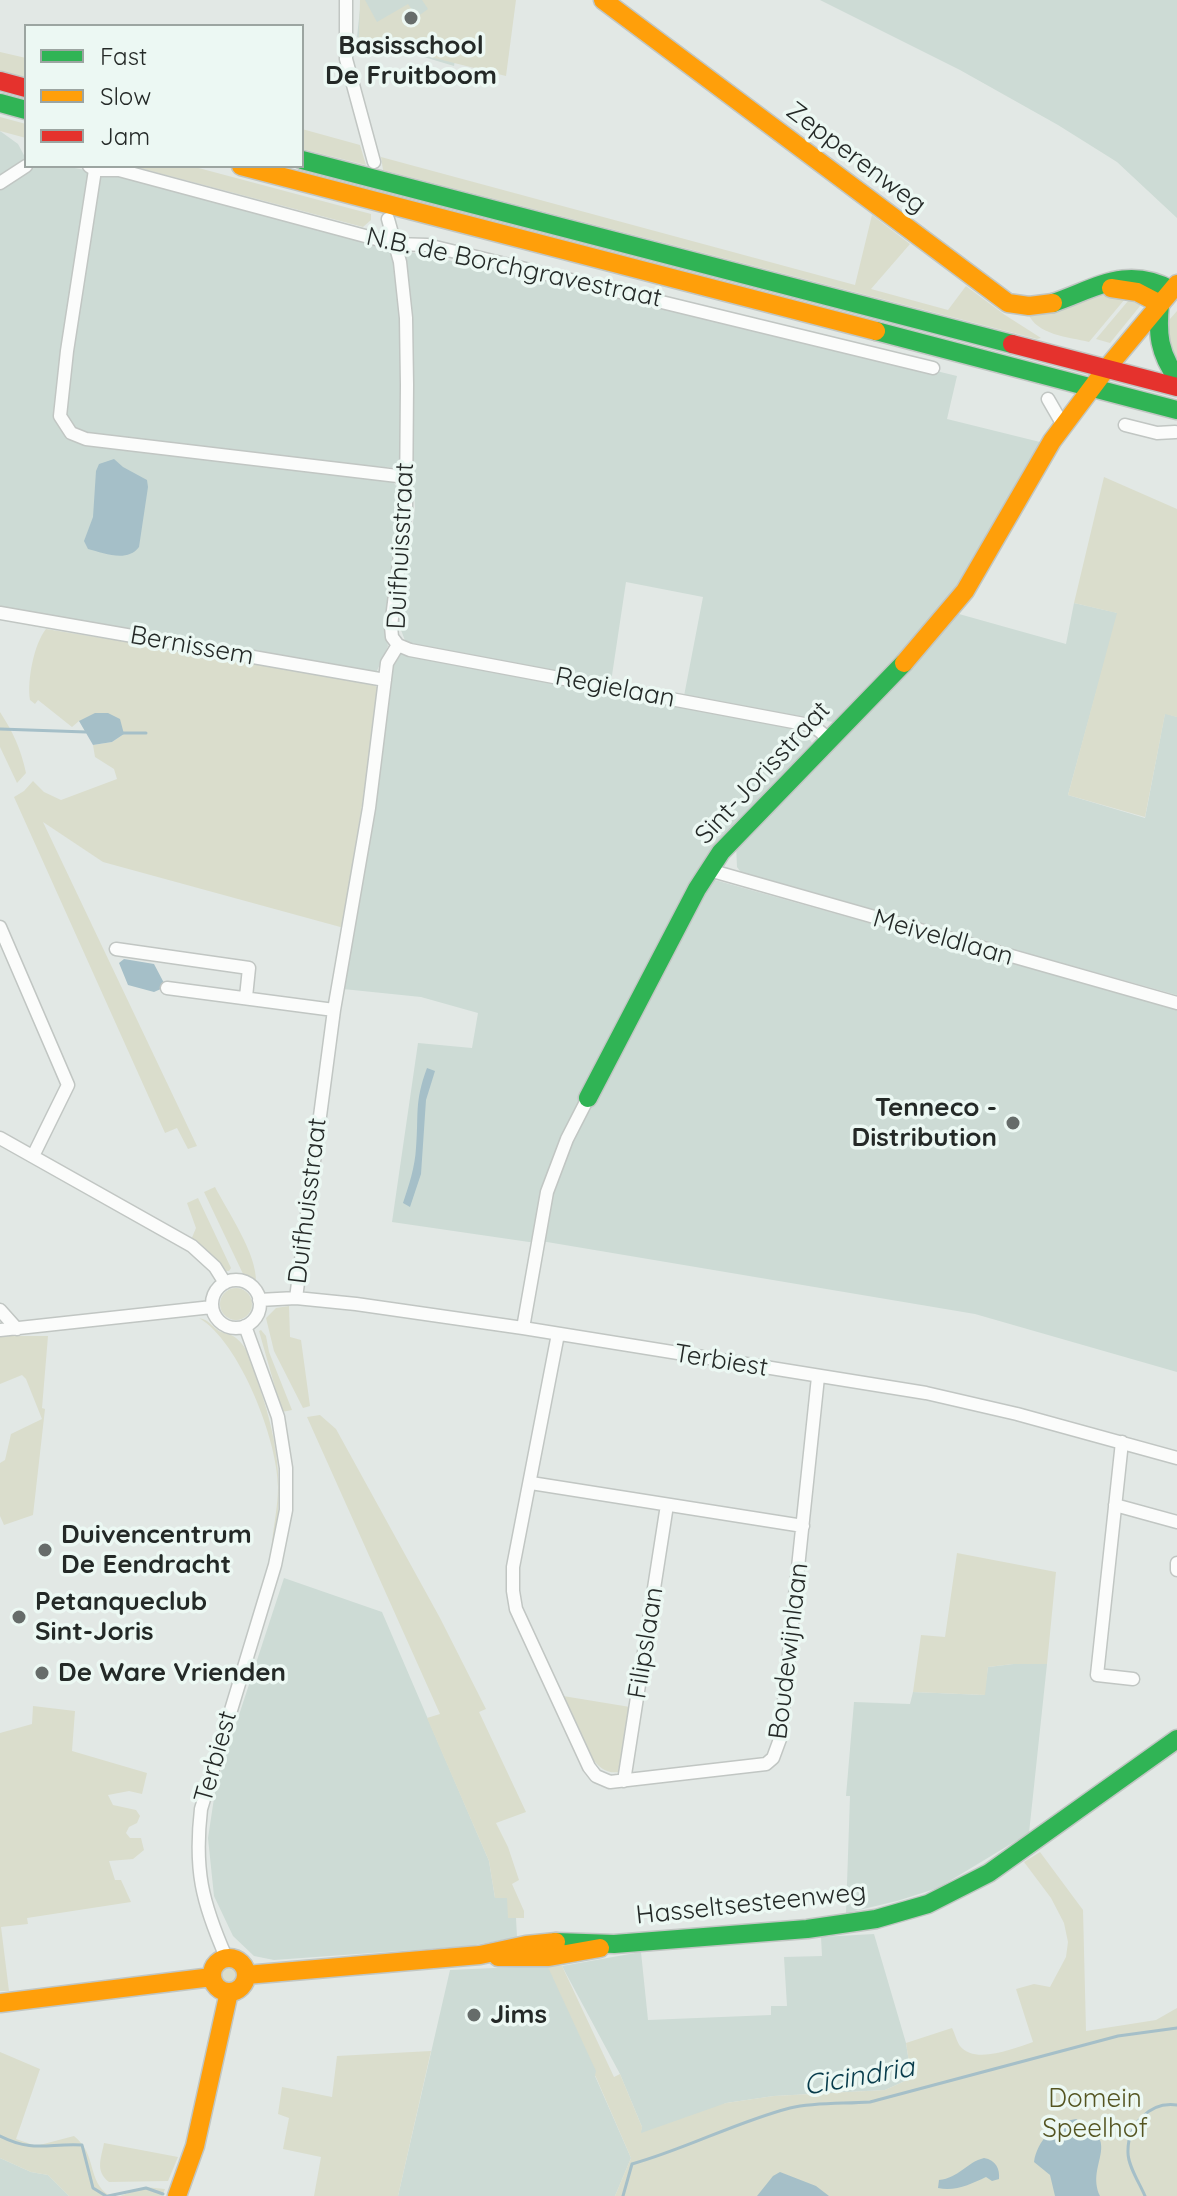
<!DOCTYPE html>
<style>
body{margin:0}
#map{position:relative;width:1177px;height:2196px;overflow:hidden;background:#e2e8e5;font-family:Quicksand,sans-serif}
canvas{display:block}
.legend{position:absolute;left:24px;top:24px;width:280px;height:144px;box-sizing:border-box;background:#ecf8f3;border:2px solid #9ca5a1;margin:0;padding:10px 14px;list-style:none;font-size:24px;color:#242927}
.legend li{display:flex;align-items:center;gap:16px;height:40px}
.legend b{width:40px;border:2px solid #9ca5a1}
</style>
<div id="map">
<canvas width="1177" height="2196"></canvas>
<ul class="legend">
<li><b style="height:10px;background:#30b455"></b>Fast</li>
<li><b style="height:10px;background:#ff9f0a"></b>Slow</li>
<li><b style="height:10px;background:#e5322d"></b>Jam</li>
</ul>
</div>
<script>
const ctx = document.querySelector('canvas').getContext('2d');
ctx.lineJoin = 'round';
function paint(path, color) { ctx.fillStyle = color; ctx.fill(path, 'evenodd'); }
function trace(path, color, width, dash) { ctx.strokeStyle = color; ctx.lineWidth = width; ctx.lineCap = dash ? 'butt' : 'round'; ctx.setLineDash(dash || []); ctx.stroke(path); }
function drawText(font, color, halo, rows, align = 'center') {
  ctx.font = font + ' Quicksand,sans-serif'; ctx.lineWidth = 7; ctx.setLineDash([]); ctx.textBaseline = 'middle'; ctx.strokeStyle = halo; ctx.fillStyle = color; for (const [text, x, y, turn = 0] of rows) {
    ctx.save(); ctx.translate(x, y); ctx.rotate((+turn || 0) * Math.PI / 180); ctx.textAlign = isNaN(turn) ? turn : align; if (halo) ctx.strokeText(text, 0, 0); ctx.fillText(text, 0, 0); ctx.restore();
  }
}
paint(new Path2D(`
 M361,0H465L454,66L357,37Z
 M820,0H1177V218L1117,162L1058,125L960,70Z
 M0,131L18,144L26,159V166H63L109,174L387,247L734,322L957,376L947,419L1040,442L986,539L946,606L959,614L1066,644L1074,603L1118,613L1068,795L1145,818L1165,713L1177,717V995L743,875L737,867L736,844L838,737L833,722L684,696L703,597L626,582L611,682L406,643L399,625L415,508L413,469L110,448L393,482L400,491V512L385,630L388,646L376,673L0,609Z
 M401,654L627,698L801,727L812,743L697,875L1177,1009V1372L975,1314L547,1242H529L392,1222L418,1043L472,1048L478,1013L421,997L343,989L357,915L393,666Z
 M284,1578L382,1612L489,1861L495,1898H507L516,1918L517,1937L470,1946L274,1960L254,1956L233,1936L214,1896L208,1838L216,1785Z
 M1013,1664H1047L1029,1833L938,1888L897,1901L846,1913L850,1796H846L854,1702L910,1704L913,1692L984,1695L988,1667Z
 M874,1934L906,2043L911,2075L905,2081L885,2090L774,2096L726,2103L684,2125L640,2134L642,2127L620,2074L562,1966L641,1952L648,2020L771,2015V2006H787L784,1957L822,1956L821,1937Z
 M538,1966L554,1967L603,2073L595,2076L631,2158L615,2196H398L450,1970Z
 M0,2158L31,2172L48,2175L69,2196H0Z`), '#cddbd5');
paint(new Path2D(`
 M360,0H365L377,22L408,4L417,17L428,9L422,0H516L506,76L359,39Z
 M0,52L26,58V78L0,71Z
 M0,117L26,124V138L0,131Z
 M302,129L360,145L366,165L302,149Z
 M381,157L855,285L872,215L910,244L871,289L948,310L966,286L1005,315L1041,338L1037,339L383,170Z
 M132,166H191L371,214V220L363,227Z
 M1115,291L1130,293L1089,342C1069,337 1036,335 1028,313L1046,311Z
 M1133,295L1139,300L1140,306L1110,343L1096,339Z
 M1177,311V370L1162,328Z
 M1104,477L1177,509V717L1165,714L1145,817L1068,795L1117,613L1074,603Z
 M46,629L370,681L379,689L344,928L103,862L43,822L197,1146L188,1149L177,1128L165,1133L14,797L24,791L33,781L44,792L61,800L117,779L114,769L95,757L93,745L112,742L124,734L79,721L72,727L38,700L35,704L30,700C27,680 34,644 46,629Z
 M0,712C13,732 21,749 26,773L17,783L0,747Z
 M215,1187C228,1212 257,1254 256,1282L245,1278L204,1192Z
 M198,1198L231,1268L229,1271H226L216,1259L191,1240L196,1228L187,1203Z
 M220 1304a16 16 0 1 1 32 0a16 16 0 1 1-32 0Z
 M289,1306L290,1337L301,1340L310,1406L303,1408L274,1351L266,1318L276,1308Z
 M199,1318C210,1320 211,1326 219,1331C225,1334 232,1334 236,1338C248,1347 252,1364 256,1377C277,1436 284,1480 275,1543L272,1542C274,1524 278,1505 278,1487C278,1441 240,1342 199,1318Z
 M261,1330L266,1336L269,1352L292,1410L282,1412L259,1331Z
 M0,1336H48L42,1408L45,1409L33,1515L4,1525L0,1516V1463L5,1460L11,1434L42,1419L26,1379L22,1375L0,1384Z
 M320,1415L336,1429L440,1618L486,1709L479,1712L526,1812L496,1823L508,1847L519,1880L512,1884L524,1911V1918H508L507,1898H495L489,1861L427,1718L440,1714L307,1417Z
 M957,1553L1056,1572L1047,1664H1013L988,1667L985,1695L913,1692L921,1635L945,1637Z
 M563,1696L630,1707L618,1772C589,1777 573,1719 563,1696Z
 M33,1706L75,1711L72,1751L147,1773L142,1794L129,1791L108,1795L113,1805L136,1810L140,1816L137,1823L129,1827L126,1833L130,1838H141L144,1850L133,1859L109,1861L115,1880H121L131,1902L27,1918L28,1924L1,1927L9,1991H0V1733L32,1724Z
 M1040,1852L1083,1910L1086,2031L1156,2020L1177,2008V2196H615L631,2158L595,2075L596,2071L547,1965L562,1966L614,2077L620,2074L642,2127L641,2133L726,2103L774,2096L885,2090L905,2081L911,2075L906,2043L952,2028C955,2034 957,2042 960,2046C975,2065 1015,2048 1033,2042L1016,1989L1034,1984L1050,1987L1066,1957L1068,1942L1064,1923L1051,1898L1024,1862Z
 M220 1974a9 9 0 1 1 18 0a9 9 0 1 1-18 0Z
 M431,2051L398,2196H314L321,2157L283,2149L289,2118L278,2114L282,2087L332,2097L337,2056Z
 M0,2052L40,2069L16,2139L36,2146L74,2136C98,2155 86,2181 110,2196H69L48,2175L31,2172L0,2158Z
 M104,2143L178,2157L168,2181L109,2182C95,2171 101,2159 104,2143Z
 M145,2187L165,2189L162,2196H120Z`), '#daddcc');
paint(new Path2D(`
 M114,459L123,467L147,480L148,487L139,547C127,563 104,553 88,549L84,541L93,517L96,471L99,464Z
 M95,713H108L120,719L124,734L112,742L93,745L79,721Z
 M124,959L154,964L164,983L163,988L154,992L128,985L119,963Z
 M427,1068L435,1071L426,1100L421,1174L410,1207L403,1203C409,1185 415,1167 416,1148C419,1114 414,1103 427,1068Z
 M1076,2119C1125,2142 1085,2163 1100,2196H1055L1050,2175L1034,2162C1037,2141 1055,2122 1076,2119Z
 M984,2158C996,2160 1000,2169 999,2179L992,2181L986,2177C971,2184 955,2192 938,2188L939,2180C959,2178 967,2162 984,2158Z
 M780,2172L816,2186L829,2196H757L773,2176Z`), '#a5bfc8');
trace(new Path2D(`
 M0,729L86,732
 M122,733H146
 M0,2136C34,2153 48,2143 82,2145L93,2188L106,2196
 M108,2196L146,2188L163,2194
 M623,2196L632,2164C686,2149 736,2122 790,2108C817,2102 843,2104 870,2102L1118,2036L1177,2028
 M1145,2196C1140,2184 1128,2166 1128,2153C1127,2126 1149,2101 1177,2105`), '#a5bfc8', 3);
const street = new Path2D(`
 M346,0V59L374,162
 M89,166L95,170H119L395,244L427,245L933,368
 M95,170L67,351L60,416L71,433L86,439L406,477
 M0,183L26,166
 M388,219L400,262L406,318L407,385L406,508L391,626L392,637L398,645
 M1048,399L1063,425
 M1125,425L1157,433L1175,432
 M0,613L385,680
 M398,645L410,650L804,724L817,729L829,739
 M709,870L1177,1003
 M0,927L68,1085L33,1156
 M116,949L249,968L246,997
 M167,988L334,1010
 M0,1138L192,1246L215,1267L225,1283
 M212 1304a24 24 0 1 1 48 0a24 24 0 1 1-48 0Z
 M296,1298L334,1010L369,808L387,663L398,645
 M259,1300L296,1298L356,1304L523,1328L926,1393L1017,1414L1177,1458
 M0,1310L17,1329
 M523,1328L547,1192L567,1139L588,1098
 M0,1330L212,1307
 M558,1334L513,1567V1591L516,1609L589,1767L596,1776L610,1782L766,1764L773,1758L780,1739L818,1377
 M1122,1442L1097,1675L1133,1679
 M531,1483L803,1526
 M1115,1505L1177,1522
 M1177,1563V1570
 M624,1781L667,1505
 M226,1957C202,1902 194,1870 201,1809L275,1565L286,1510V1468L278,1417L245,1326`);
const fast = new Path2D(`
 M0,103L26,110
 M302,160L1012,344
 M1053,303C1097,288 1126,265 1172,290
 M1160,304C1157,334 1159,353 1177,378
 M876,331L1177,410
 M588,1098L697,889L721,852L904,663
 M556,1942L614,1944L807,1929L876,1919L928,1904L989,1873L1177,1739`);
const slow = new Path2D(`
 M603,0L1008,303L1029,306L1053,303
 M241,166L876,331
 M1111,288L1137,292L1160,304
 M904,663L965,591L1052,441L1106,369L1177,284
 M498,1957H549L600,1948
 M212 1975a17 17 0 1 1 34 0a17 17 0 1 1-34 0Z
 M246,1975L480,1955L526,1945L556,1942
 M0,2003L212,1977
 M177,2196L195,2146L229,1992`);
const jam = new Path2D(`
 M0,81L26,88
 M1012,344L1177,387`);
trace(street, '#c1c6c3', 15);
trace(fast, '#c1c6c3', 21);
trace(slow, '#c1c6c3', 21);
trace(jam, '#c1c6c3', 21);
trace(street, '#fbfcfb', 12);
trace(fast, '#30b455', 18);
trace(slow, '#ff9f0a', 18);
trace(jam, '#e5322d', 18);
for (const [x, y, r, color] of [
 [411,18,8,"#666c6a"],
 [1013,1123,8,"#666c6a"],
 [45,1550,8,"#666c6a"],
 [19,1617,8,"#666c6a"],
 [42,1673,8,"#666c6a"],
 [474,2015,8,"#666c6a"]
]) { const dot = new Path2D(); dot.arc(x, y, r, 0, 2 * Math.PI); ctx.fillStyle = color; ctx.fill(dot); trace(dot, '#ecf8f3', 3); }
drawText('bold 26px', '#242927', '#ecf8f3', [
 ["Basisschool",411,46,"center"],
 ["De Fruitboom",411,76,"center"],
 ["Tenneco -",997,1108,"right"],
 ["Distribution",997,1138,"right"],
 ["Duivencentrum",61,1535],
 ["De Eendracht",61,1565],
 ["Petanqueclub",35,1602],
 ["Sint-Joris",35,1632],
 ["De Ware Vrienden",58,1673],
 ["Jims",490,2015]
], 'left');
drawText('26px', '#242927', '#ecf8f3', [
 ["Zepperenweg",856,158,37],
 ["N.B. de Borchgravestraat",514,268,12],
 ["Duifhuisstraat",401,546,-87],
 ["Bernissem",192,646,10],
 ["Regielaan",615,688,11],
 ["Sint-Jorisstraat",763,773,-47],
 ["Meiveldlaan",943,938,16],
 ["Duifhuisstraat",308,1201,-83],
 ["Terbiest",721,1361,9],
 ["Filipslaan",646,1643,-81],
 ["Boudewijnlaan",789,1651,-83],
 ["Terbiest",216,1757,-74],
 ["Hasseltsesteenweg",751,1904,-6]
]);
drawText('26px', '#552', '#ecf8f3', [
 ["Domein",1095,2099],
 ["Speelhof",1095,2129]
]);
drawText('italic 28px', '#073b4b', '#ecf8f3', [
 ["Cicindria",859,2077,-10]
]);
</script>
